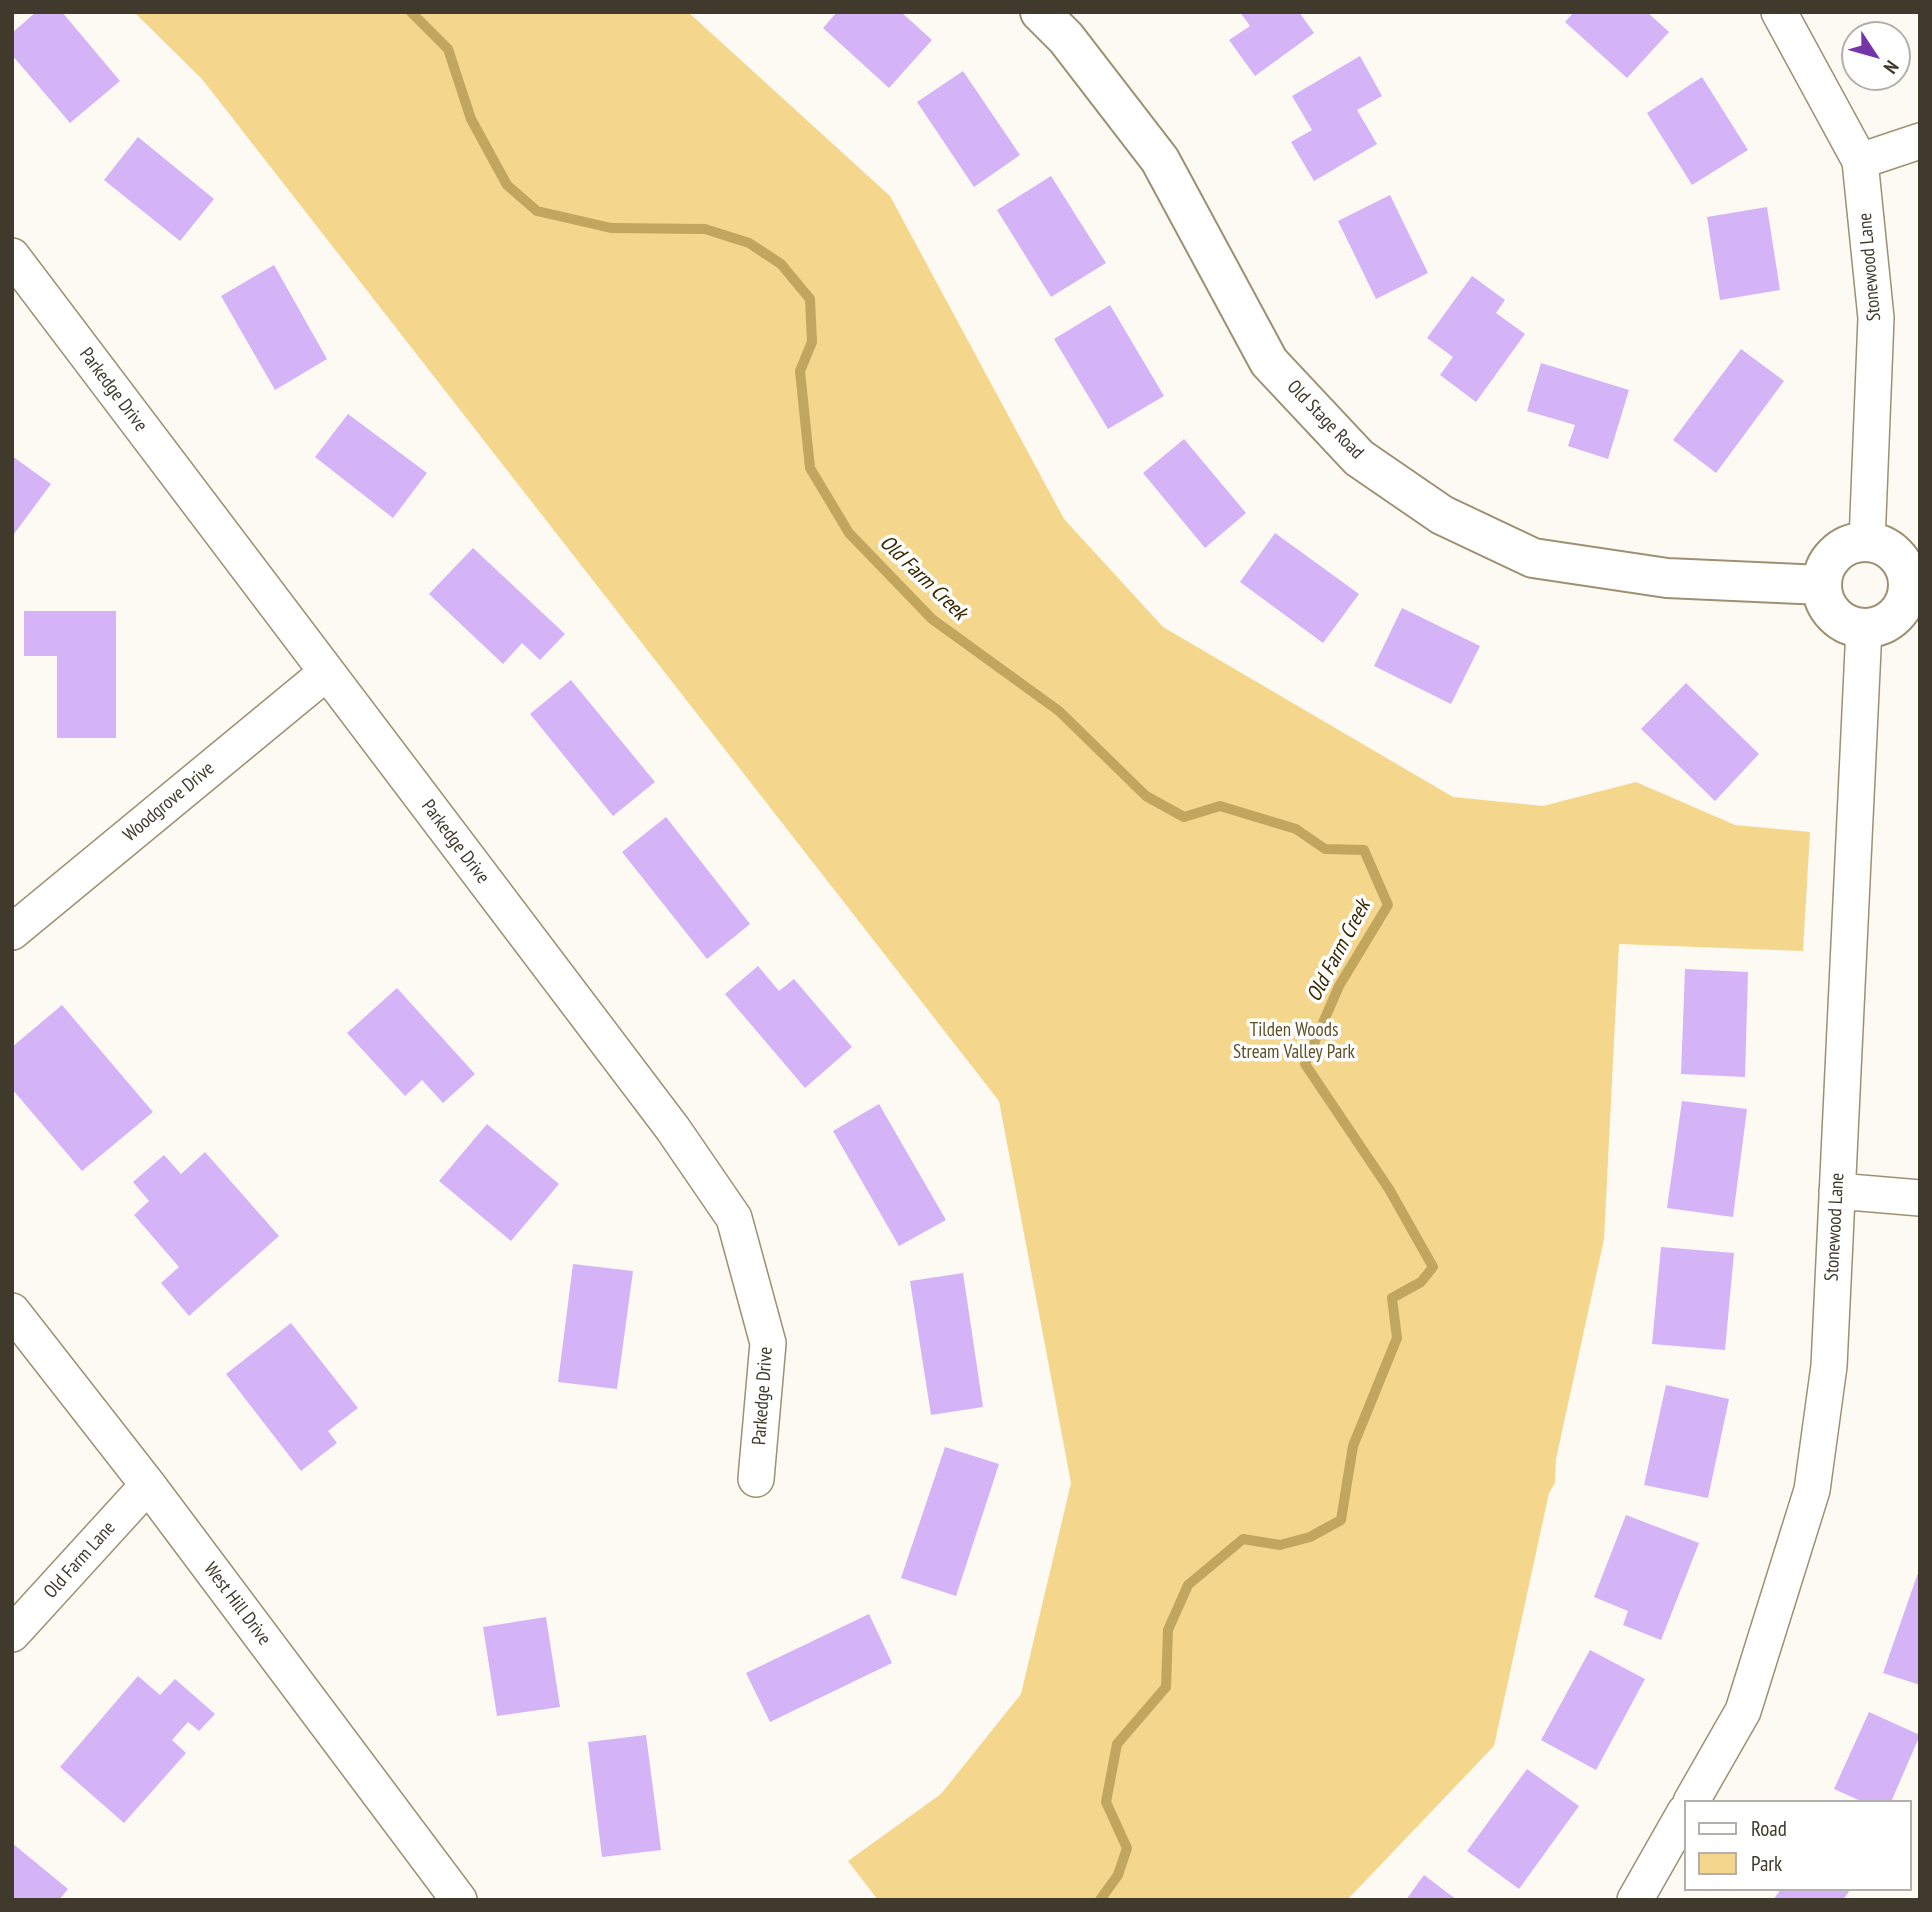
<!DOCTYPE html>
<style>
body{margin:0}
#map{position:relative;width:1932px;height:1912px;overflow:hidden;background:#fdfaf4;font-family:"PT Sans Narrow",sans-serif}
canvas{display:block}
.frame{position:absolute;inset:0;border:14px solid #403a2d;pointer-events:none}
.legend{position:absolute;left:1684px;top:1800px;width:228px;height:91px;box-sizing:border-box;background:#fff;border:2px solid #b3b0ab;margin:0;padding:9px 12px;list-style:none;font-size:21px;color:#403a2d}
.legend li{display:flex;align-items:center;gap:14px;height:35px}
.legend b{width:35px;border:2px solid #b3b0ab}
.north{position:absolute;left:1841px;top:21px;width:70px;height:70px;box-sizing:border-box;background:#fff;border:2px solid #b3b0ab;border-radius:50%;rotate:126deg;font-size:19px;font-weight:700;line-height:28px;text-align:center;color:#403a2d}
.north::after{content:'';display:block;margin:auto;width:24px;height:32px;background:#7534a8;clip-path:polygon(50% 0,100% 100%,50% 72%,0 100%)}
</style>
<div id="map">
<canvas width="1932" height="1912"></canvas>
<div class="frame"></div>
<ul class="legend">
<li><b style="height:9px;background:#fff"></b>Road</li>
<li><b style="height:19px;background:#f4d68c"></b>Park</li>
</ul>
<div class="north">N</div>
</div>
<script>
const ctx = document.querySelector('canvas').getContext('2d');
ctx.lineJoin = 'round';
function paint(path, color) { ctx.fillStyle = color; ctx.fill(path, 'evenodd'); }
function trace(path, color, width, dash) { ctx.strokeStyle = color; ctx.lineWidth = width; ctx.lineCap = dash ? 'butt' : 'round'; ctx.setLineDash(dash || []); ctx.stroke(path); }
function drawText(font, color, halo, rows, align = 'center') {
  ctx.font = font + ' "PT Sans Narrow",sans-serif'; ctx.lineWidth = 7; ctx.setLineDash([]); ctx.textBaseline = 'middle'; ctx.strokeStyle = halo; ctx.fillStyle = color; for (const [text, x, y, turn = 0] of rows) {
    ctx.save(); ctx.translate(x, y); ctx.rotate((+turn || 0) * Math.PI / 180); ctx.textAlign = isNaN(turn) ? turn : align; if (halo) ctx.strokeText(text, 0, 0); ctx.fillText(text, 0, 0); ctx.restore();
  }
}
paint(new Path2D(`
 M134,12H688L890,196L1064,519L1163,627L1453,797L1543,806L1636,782L1735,825L1810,832L1803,951L1619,944L1604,1239L1556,1459L1555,1483L1549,1493L1494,1746L1347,1900H878L848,1861L941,1794L1021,1694L1071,1483L999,1101L202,79Z`), '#f4d68c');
trace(new Path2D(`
 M411,12L448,49L471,119L507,185L537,211L611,228L705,229L749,243L781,264L810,299L812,342L800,371L810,468L849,533L932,619L1059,711L1146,796L1184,817L1220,806L1296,829L1325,849L1364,850L1388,905L1339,986L1305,1064L1389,1189L1433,1267L1421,1282L1392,1298L1397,1338L1353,1446L1341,1520L1310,1537L1280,1545L1243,1539L1188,1585L1168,1630L1166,1687L1117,1744L1106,1802L1127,1848L1118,1875L1100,1900`), '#c3a65e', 10);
paint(new Path2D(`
 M36,12H62L120,81L70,123L12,55V33Z
 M837,12H901L932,40L889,88L823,28Z
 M1240,12H1299L1314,33L1255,76L1229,40L1250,26Z
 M1574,12H1647L1669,32L1627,78L1565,22Z
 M1360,56L1382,96L1357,110L1377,144L1314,181L1291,142L1312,130L1292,96Z
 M963,71L1020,155L974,187L917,102Z
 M1702,77L1748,150L1692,185L1647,113Z
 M138,137L214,199L180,241L104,180Z
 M1051,176L1106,263L1051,297L997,210Z
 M1390,195L1428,273L1376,299L1338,221Z
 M1767,207L1780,290L1720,300L1707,217Z
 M274,265L327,359L275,390L221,296Z
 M1472,276L1505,300L1496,313L1525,334L1476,402L1440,375L1453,357L1427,338Z
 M1110,305L1164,396L1108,429L1054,339Z
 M1741,349L1784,381L1716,473L1673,440Z
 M1541,363L1629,390L1608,459L1568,446L1575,425L1527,411Z
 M348,414L427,473L393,518L315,457Z
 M1184,439L1246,513L1205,548L1143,473Z
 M12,456L51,484L14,534L12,533Z
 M1275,533L1359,594L1323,643L1240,582Z
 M473,548L565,634L540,660L522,643L503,664L429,594Z
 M1402,608L1480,646L1451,704L1374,666Z
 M24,611H116V738H57V656H24Z
 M571,680L655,782L613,816L530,714Z
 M1686,683L1759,754L1715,801L1641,729Z
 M666,817L750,924L707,959L622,852Z
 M758,966L779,991L794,979L852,1047L805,1088L725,994Z
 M1685,969L1748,972L1745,1077L1681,1074Z
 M397,988L475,1074L443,1103L422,1080L405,1096L347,1033Z
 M62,1005L153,1112L82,1171L12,1089V1047Z
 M1682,1101L1747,1109L1733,1217L1667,1208Z
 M879,1104L946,1220L899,1246L833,1131Z
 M487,1124L559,1184L511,1241L439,1181Z
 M205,1152L279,1236L189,1316L161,1283L179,1267L134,1215L149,1201L133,1182L164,1155L181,1174Z
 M1661,1247L1734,1253L1725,1350L1652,1344Z
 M573,1264L633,1271L617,1389L558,1382Z
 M963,1273L983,1407L931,1415L910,1281Z
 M291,1323L358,1408L328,1431L337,1443L301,1471L226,1374Z
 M1666,1385L1729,1399L1708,1498L1644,1485Z
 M945,1447L999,1464L956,1596L901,1578Z
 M1626,1515L1699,1543L1661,1640L1623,1625L1628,1611L1594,1597Z
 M1919,1570H1920V1685L1883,1673Z
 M869,1614L892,1663L770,1722L746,1673Z
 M546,1617L560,1707L497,1716L483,1627Z
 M1590,1650L1645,1679L1596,1770L1541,1740Z
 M138,1676L160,1695L175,1679L215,1714L199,1731L188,1722L172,1740L186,1753L124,1823L60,1767Z
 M1869,1712L1920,1735L1891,1802H1863L1834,1789Z
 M646,1735L661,1850L602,1857L588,1742Z
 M1527,1769L1579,1806L1519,1889L1467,1851Z
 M12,1843L68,1889L59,1900H12Z
 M1424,1875L1457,1900H1406Z
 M1781,1889H1849L1850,1890L1843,1900H1773Z`), '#d4b3f7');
const minor = new Path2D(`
 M1779,12L1860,161L1876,318L1867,542
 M1860,161L1920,141
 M12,256L673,1129L734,1218L768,1343L756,1479
 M12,932L326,673
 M1837,1191L1920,1198
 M12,1311L148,1485L459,1900
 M12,1634L148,1485
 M1691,1802L1743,1711L1812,1490L1829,1366L1864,628
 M1635,1900L1685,1812`);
const tertiary = new Path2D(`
 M1040,12L1066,38L1160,160L1269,362L1359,458L1442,515L1533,558L1667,578L1822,585
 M1822 585a43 43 0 1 1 86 0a43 43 0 1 1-86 0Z`);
trace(minor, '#9e9173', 38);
trace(tertiary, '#9e9173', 42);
trace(minor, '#fff', 35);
trace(tertiary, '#fff', 38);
drawText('19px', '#403a2d', '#fff', [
 ["Stonewood Lane",1870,267,-95],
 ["Parkedge Drive",113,390,53],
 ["Old Stage Road",1325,420,46],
 ["Woodgrove Drive",169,802,-40],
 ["Parkedge Drive",455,842,53],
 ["Stonewood Lane",1835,1227,-87],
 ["Parkedge Drive",763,1396,-86],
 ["Old Farm Lane",80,1560,-48],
 ["West Hill Drive",237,1604,53]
]);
drawText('19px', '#5f4f27', '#fff', [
 ["Tilden Woods",1294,1031],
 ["Stream Valley Park",1294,1053]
]);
drawText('italic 21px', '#382800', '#fff', [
 ["Old Farm Creek",923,578,44],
 ["Old Farm Creek",1339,951,-62]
]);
</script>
